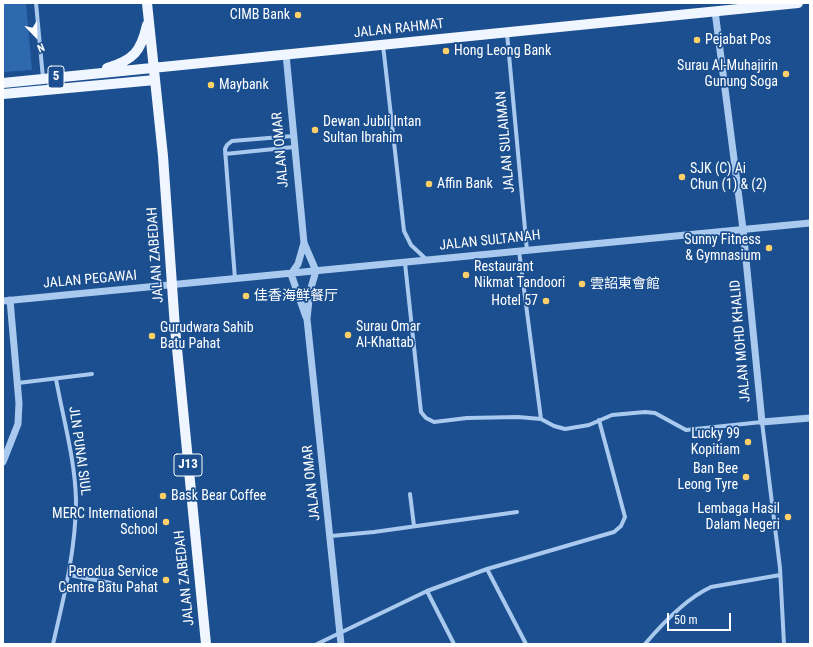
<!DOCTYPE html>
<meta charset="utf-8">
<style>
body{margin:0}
#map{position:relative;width:813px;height:647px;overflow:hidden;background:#1b4f8f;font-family:"Roboto Condensed",sans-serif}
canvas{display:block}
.frame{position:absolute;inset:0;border:4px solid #fff;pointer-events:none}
.north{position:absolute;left:16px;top:16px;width:40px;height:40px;-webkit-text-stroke:3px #1b4f8f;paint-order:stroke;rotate:157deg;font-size:11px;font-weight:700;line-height:16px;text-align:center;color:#fff}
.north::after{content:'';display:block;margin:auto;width:14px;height:18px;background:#fff;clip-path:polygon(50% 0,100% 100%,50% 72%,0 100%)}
.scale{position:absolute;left:667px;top:613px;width:64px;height:18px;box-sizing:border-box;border:2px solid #fff;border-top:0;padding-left:5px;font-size:12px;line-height:14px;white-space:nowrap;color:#fff;-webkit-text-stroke:3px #1b4f8f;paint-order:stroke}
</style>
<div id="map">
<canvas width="813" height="647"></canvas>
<div class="frame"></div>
<div class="north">N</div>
<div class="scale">50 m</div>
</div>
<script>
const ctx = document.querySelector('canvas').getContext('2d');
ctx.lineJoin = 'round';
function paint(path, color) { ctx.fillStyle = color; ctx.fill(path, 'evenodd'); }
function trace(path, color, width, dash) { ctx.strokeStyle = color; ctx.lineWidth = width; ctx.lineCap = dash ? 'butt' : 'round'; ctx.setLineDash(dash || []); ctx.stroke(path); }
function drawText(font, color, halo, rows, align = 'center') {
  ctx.font = font + ' "Roboto Condensed","Noto Sans SC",sans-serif'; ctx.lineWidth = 3.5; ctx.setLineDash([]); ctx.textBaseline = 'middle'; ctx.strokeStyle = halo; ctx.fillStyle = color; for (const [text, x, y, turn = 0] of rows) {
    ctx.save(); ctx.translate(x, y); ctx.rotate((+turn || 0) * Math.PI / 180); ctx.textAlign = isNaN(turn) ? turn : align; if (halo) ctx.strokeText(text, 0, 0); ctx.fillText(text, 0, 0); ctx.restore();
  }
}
paint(new Path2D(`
 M3,3H26L32,70L3,72Z`), '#2e69ad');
trace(new Path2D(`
 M36,3L43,78
 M507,33L527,251
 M383,45L404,231L411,245L427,260
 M225,154L294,147
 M519,251L541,419
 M405,263L421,412L426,418L434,422L467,418L518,417L541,419L554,426L565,429L589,425L612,415L645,412L655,413L686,430L762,422L780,568L784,644
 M235,279L225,149L227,145L232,141L293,136
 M18,383L92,374
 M410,494L414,526
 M331,536L374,532L517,512
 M487,569L526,644
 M69,575L111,583
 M427,591L454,644
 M53,644C64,597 76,549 76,500C75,459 63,418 56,379
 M317,644L427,591L487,569L614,532L621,526L625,517L599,420
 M645,644C662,624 687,598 711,587L780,575`), '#a9c9ee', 4);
trace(new Path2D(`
 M715,11L743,229L762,422L810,418
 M286,54L304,243L316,271L310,291L307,319L341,644
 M304,243L298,264L291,274L306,317
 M3,301L810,223
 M3,462L18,424L19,403L10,300`), '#a9c9ee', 7);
trace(new Path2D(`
 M147,3L163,156L175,328L206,644
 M107,68C134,60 141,51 147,25
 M3,83L798,3
 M3,94L155,80`), '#f0f6ff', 10);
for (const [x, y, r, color] of [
 [298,15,4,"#ffd166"],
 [697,40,4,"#ffd166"],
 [446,51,4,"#ffd166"],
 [786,74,4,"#ffd166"],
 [211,85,4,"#ffd166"],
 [315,130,4,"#ffd166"],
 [682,177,4,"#ffd166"],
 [429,184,4,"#ffd166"],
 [769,248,4,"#ffd166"],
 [466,275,4,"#ffd166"],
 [582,284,4,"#ffd166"],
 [246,296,4,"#ffd166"],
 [546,301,4,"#ffd166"],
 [348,335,4,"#ffd166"],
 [152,336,4,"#ffd166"],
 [748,442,4,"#ffd166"],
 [746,477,4,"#ffd166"],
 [163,496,4,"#ffd166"],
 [788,517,4,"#ffd166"],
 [166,522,4,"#ffd166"],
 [166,580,4,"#ffd166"]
]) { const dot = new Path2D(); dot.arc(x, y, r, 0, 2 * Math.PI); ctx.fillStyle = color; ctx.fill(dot); trace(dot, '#1b4f8f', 1.5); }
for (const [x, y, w] of [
 [56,77,16],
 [188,465,28]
]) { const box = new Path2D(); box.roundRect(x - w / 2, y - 11, w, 22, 3); ctx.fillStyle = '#1b4f8f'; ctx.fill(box); trace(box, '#fff', 1); }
drawText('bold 13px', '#fff', null, [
 ["5",56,77],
 ["J13",188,465]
]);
drawText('14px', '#fff', '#1b4f8f', [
 ["CIMB Bank",290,15,"right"],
 ["Pejabat Pos",705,40],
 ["Hong Leong Bank",454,51],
 ["Surau Al-Muhajirin",778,66,"right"],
 ["Gunung Soga",778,82,"right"],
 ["Maybank",219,85],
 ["Dewan Jubli Intan",323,122],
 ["Sultan Ibrahim",323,138],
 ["SJK (C) Ai",690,169],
 ["Chun (1) & (2)",690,185],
 ["Affin Bank",437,184],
 ["Sunny Fitness",761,240,"right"],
 ["& Gymnasium",761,256,"right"],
 ["Restaurant",474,267],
 ["Nikmat Tandoori",474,283],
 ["雲詔東會館",590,284],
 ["佳香海鲜餐厅",254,296],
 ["Hotel 57",538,301,"right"],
 ["Surau Omar",356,327],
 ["Al-Khattab",356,343],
 ["Gurudwara Sahib",160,328],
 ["Batu Pahat",160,344],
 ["Lucky 99",740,434,"right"],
 ["Kopitiam",740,450,"right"],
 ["Ban Bee",738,469,"right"],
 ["Leong Tyre",738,485,"right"],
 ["Bask Bear Coffee",171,496],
 ["Lembaga Hasil",780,509,"right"],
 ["Dalam Negeri",780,525,"right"],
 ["MERC International",158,514,"right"],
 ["School",158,530,"right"],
 ["Perodua Service",158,572,"right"],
 ["Centre Batu Pahat",158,588,"right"]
], 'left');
drawText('14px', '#fff', '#1b4f8f', [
 ["JALAN RAHMAT",399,29,-6],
 ["JALAN SULAIMAN",506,142,-95],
 ["JALAN OMAR",281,150,-95],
 ["JALAN SULTANAH",490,241,-6],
 ["JALAN ZABEDAH",156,255,-94],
 ["JALAN PEGAWAI",90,280,-5],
 ["JALAN MOHD KHALID",741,341,-95],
 ["JLN PUNAI SIUL",79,451,82],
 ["JALAN OMAR",312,483,-96],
 ["JALAN ZABEDAH",185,578,-96]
]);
</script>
